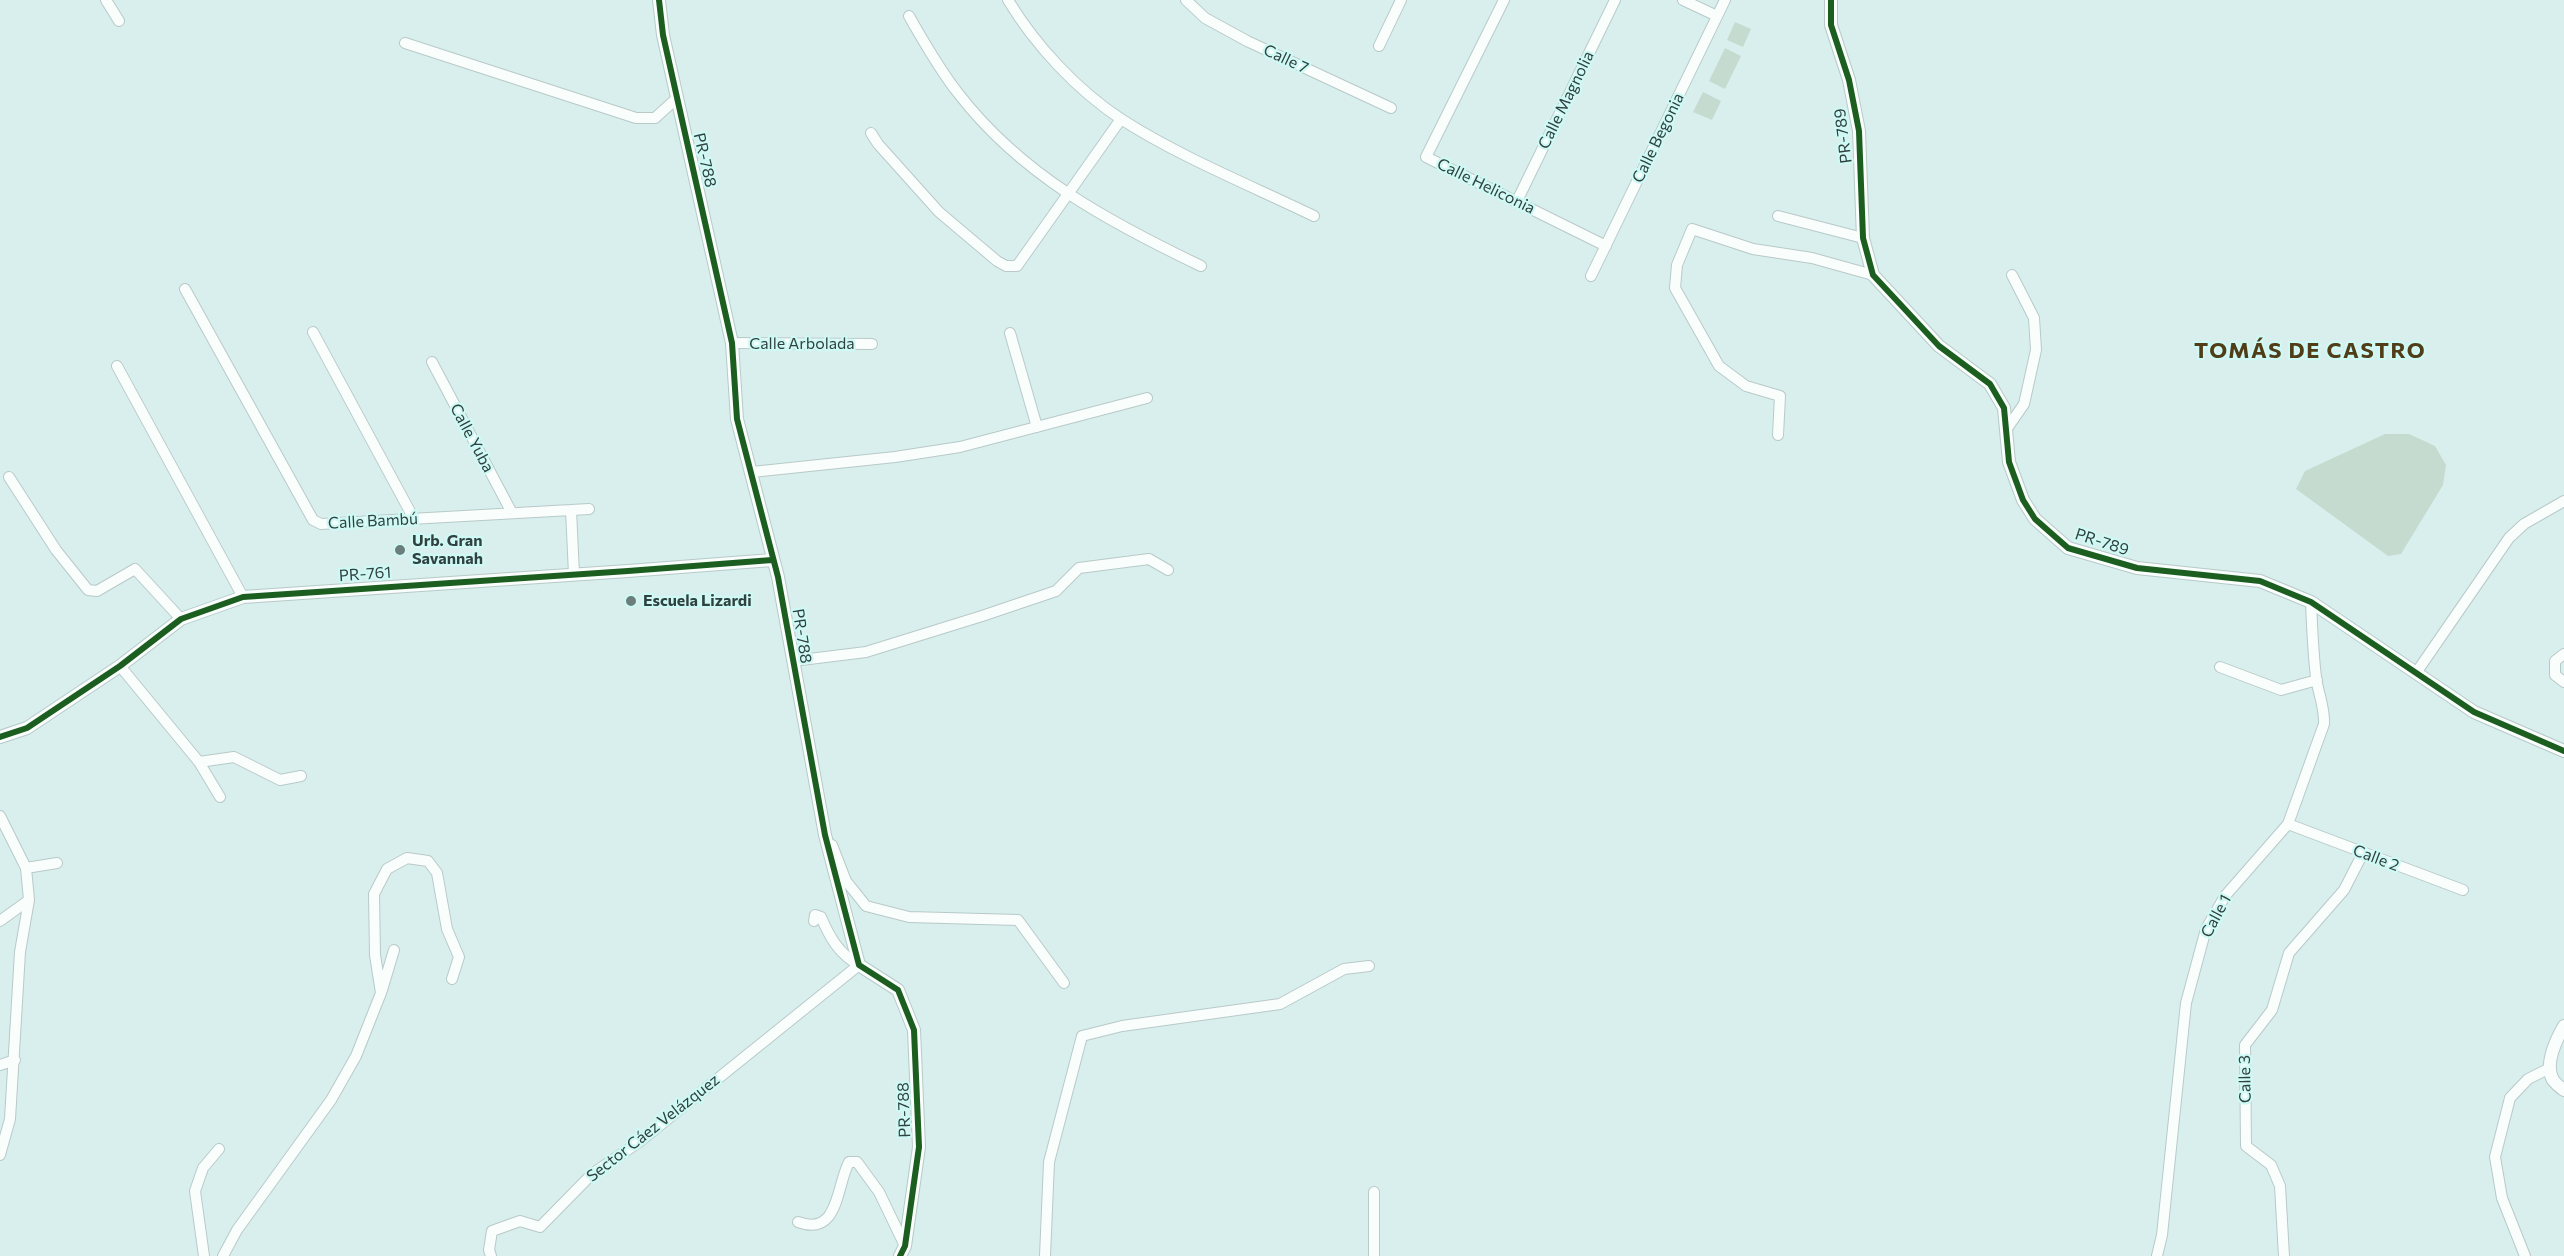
<!DOCTYPE html>
<meta charset="utf-8">
<style>
body{margin:0}
canvas{display:block;background:#d8efed}
</style>
<canvas width="2564" height="1256"></canvas>
<script>
const ctx = document.querySelector('canvas').getContext('2d');
ctx.lineJoin = 'round';
function paint(path, color) { ctx.fillStyle = color; ctx.fill(path, 'evenodd'); }
function trace(path, color, width, dash) { ctx.strokeStyle = color; ctx.lineWidth = width; ctx.lineCap = dash ? 'butt' : 'round'; ctx.setLineDash(dash || []); ctx.stroke(path); }
function drawText(font, color, halo, rows, align = 'center') {
  ctx.font = font + ' Commissioner,sans-serif'; ctx.lineWidth = 4.5; ctx.setLineDash([]); ctx.textBaseline = 'middle'; ctx.strokeStyle = halo; ctx.fillStyle = color; for (const [text, x, y, turn = 0] of rows) {
    ctx.save(); ctx.translate(x, y); ctx.rotate((+turn || 0) * Math.PI / 180); ctx.textAlign = isNaN(turn) ? turn : align; if (halo) ctx.strokeText(text, 0, 0); ctx.fillText(text, 0, 0); ctx.restore();
  }
}
paint(new Path2D(`
 M1735,22L1751,29L1743,47L1727,40Z
 M1725,48L1741,56L1725,89L1709,81Z
 M1703,92L1721,101L1712,120L1693,112Z
 M2385,434H2409L2435,446L2446,465L2443,485L2401,554L2388,556L2296,489L2305,471Z`), '#c5dbcf');
const minor = new Path2D(`
 M106,0L119,21
 M1008,0C1035,45 1077,90 1121,119C1178,156 1252,186 1314,216
 M1186,0L1205,18L1247,41L1391,108
 M1504,0L1426,157L1606,246
 M1683,0L1717,16
 M909,16C924,42 939,69 958,93C1021,175 1109,222 1201,266
 M405,43L636,118H655L677,98
 M1379,46L1401,0
 M871,133L878,144L939,212L997,261L1006,266H1017L1121,119
 M1517,201L1615,0
 M1778,216L1863,238
 M1591,276L1725,0
 M185,289L313,520L321,524L589,509
 M313,332L414,519
 M1010,333L1037,427
 M732,343L872,344
 M432,362L512,513
 M117,366L243,597
 M2006,430L2024,404L2036,350L2034,318L2012,275
 M1778,435L1780,396L1746,386L1719,366L1675,288L1677,265L1692,229L1753,249L1812,258L1873,275
 M752,472L895,457L960,447L1147,398
 M9,477L56,550L88,590L97,591L135,569L181,619
 M571,510L574,574
 M2564,654L2555,661V675L2564,682
 M793,661L866,652L982,616L1056,591L1079,568L1149,559L1168,570
 M120,666L199,762L220,797
 M2220,667L2281,690L2317,680
 M2416,673L2509,538L2524,524L2564,501
 M199,762L234,757L280,780L301,776
 M0,816L26,868L29,900L20,952L10,1119L0,1155
 M2288,824L2463,890
 M832,845L846,881L866,906L909,917L1018,920L1064,983
 M26,868L57,863
 M0,921L29,900
 M382,990L394,950
 M0,1065L15,1060
 M798,1222C839,1237 836,1187 849,1162H857L879,1192L905,1246
 M204,1256L195,1191L203,1168L219,1149
 M223,1256L237,1230L331,1100L356,1056L381,993L375,955L374,894L387,869L407,858L428,861L437,873L447,929L459,957L452,979
 M491,1256L489,1250L492,1231L520,1221L540,1227L592,1174L639,1142L859,965C839,954 830,938 821,917L815,915L814,921
 M1045,1256L1049,1162L1082,1036L1122,1026L1280,1004L1344,969L1369,966
 M1374,1256V1192
 M2157,1256L2162,1235L2186,1003L2206,929L2225,896L2288,824L2324,724C2325,708 2318,693 2316,677C2313,652 2312,627 2311,602
 M2284,1256L2280,1186L2271,1165L2246,1146L2245,1045L2272,1010L2289,953L2344,890L2363,853
 M2525,1256L2502,1198L2495,1157L2510,1098L2528,1079L2550,1068`);
const tertiary = new Path2D(`
 M659,0L663,35L732,343L737,419L778,577L825,835L859,965L898,990L914,1030L919,1147L905,1246L900,1256
 M1831,0V25L1849,80L1859,131L1863,238L1873,275L1939,346L1990,384L2004,408L2009,462L2023,500L2035,519L2068,548L2137,568L2260,581L2311,602L2474,712L2564,751
 M0,737L27,728L120,666L181,619L243,597L628,571L772,560
 M2564,1026C2556,1040 2544,1064 2553,1080C2556,1084 2561,1088 2564,1090`);
trace(minor, '#b8cac8', 12);
trace(tertiary, '#b8cac8', 14);
trace(minor, '#f9fdfc', 10);
trace(tertiary, '#f9fdfc', 12);
trace(new Path2D(`
 M659,0L663,35L732,343L737,419L778,577L825,835L859,965L898,990L914,1030L919,1147L905,1246L900,1256
 M1831,0V25L1849,80L1859,131L1863,238L1873,275L1939,346L1990,384L2004,408L2009,462L2023,500L2035,519L2068,548L2137,568L2260,581L2311,602L2474,712L2564,751
 M0,737L27,728L120,666L181,619L243,597L628,571L772,560`), '#1b5e20', 6);
for (const [x, y, r, color] of [
 [400,550,6,"#6b7e7c"],
 [631,601,6,"#6b7e7c"]
]) { const dot = new Path2D(); dot.arc(x, y, r, 0, 2 * Math.PI); ctx.fillStyle = color; ctx.fill(dot); trace(dot, '#cef9f5', 2); }
drawText('16px', '#30413f', '#cef9f5', [
 ["Calle 7",1286,59,25],
 ["Calle Magnolia",1566,100,-64],
 ["PR-789",1843,136,-97],
 ["Calle Begonia",1658,138,-64],
 ["PR-788",705,160,77],
 ["Calle Heliconia",1486,186,26],
 ["Calle Arbolada",802,344],
 ["Calle Yuba",472,438,62],
 ["Calle Bambú",373,521,-3],
 ["PR-789",2102,542,18],
 ["PR-761",365,574,-4],
 ["PR-788",802,636,81],
 ["Calle 2",2376,858,21],
 ["Calle 1",2216,916,-62],
 ["Calle 3",2245,1079,-91],
 ["PR-788",904,1110,-92],
 ["Sector Cáez Velázquez",653,1128,-38]
]);
drawText('bold 16px', '#30413f', '#cef9f5', [
 ["Urb. Gran",412,541],
 ["Savannah",412,559],
 ["Escuela Lizardi",643,601]
], 'left');
ctx.letterSpacing = '1.5px';
drawText('bold 22px', '#513d18', '#cef9f5', [
 ["TOMÁS DE CASTRO",2310,351]
]);
ctx.letterSpacing = '0px';
</script>
